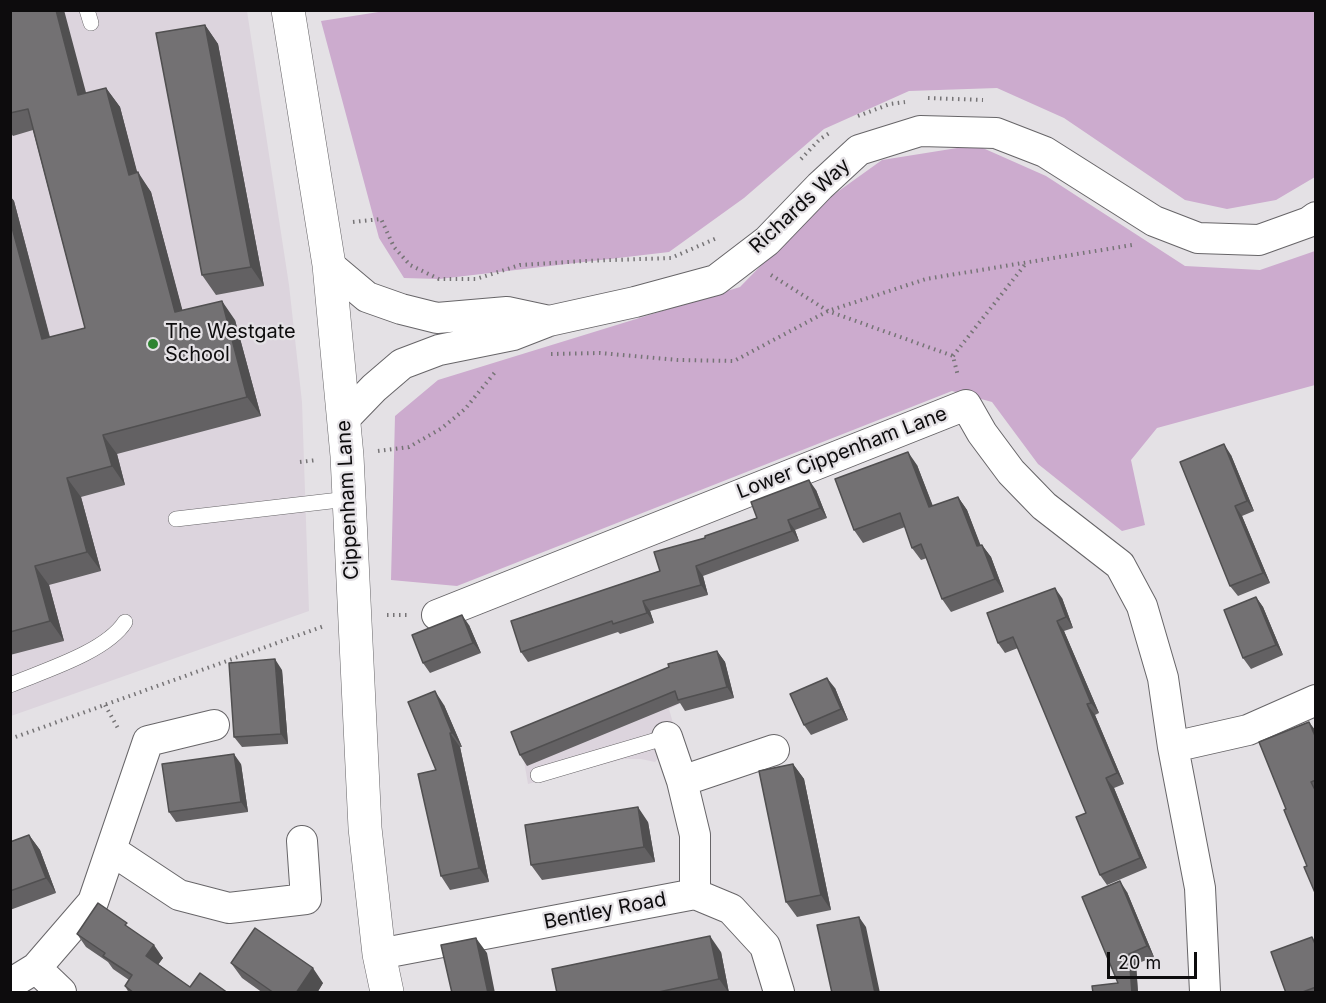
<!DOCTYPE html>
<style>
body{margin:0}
#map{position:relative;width:1326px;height:1003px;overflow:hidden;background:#e4e1e5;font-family:Inter,sans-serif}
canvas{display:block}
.frame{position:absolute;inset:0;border:12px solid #0d0c0d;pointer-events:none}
.scale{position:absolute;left:1107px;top:952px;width:90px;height:27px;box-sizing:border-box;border:3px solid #0d0c0d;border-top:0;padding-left:8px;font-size:18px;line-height:21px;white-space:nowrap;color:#0d0c0d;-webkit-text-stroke:4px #e4e1e5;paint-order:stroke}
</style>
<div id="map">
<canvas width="1326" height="1003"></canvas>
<div class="frame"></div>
<div class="scale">20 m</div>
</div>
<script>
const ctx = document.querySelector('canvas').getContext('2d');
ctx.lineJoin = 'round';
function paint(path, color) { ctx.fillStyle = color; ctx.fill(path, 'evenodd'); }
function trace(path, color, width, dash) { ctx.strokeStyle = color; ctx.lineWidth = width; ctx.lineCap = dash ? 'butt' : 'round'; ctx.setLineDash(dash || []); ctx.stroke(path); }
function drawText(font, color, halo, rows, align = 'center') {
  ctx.font = font + ' Inter,sans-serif'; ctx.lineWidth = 4.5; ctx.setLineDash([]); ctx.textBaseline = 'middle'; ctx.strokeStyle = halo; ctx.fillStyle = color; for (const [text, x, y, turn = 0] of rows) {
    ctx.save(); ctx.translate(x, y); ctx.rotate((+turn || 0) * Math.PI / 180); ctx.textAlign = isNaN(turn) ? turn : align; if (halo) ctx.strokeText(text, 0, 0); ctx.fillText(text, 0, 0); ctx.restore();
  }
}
paint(new Path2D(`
 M10,11H247L289,285L302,402L309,611L11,716Z
 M603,695L681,703L669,709L677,737L655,762L641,759H624L528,784L524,761L515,734Z`), '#dcd4dd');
paint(new Path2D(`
 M385,11H1315V177L1276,200L1227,209L1185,200L1064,118L997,88L909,91L824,129L744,198L669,252L439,279L404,278L379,238L321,21Z
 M976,145L1046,176L1185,266L1260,270L1315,251V385L1157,428L1131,460L1145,525L1122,531L1038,464L992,402L952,391L457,586L391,580L395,416L438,380L740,287L822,203L882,160Z`), '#ccabce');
const lane = new Path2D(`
 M87,10L91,23
 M176,519L348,499
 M10,685C43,671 106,652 125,622
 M538,775L667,737`);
const street = new Path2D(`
 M329,265L367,297L401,309L437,318L507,312L549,321
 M344,419L374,388L402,364L439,350L513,335L549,321L635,302L716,280L767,241L820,186L859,150L920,131L996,133L1045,152L1154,221L1198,238L1259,240L1309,222L1316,217
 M437,615L966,405L982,433L1011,472L1044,506L1120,565L1142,606L1163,678L1173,747L1200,888L1205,992
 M667,737L682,781L695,835V894
 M1173,747L1248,730L1316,700
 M682,781L774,750
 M111,850L179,895L229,908L306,899L302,841
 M379,954L695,894L731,909L765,946L779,992
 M36,968L61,992
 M10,984L36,968L93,902L148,741L214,725`);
const secondary = new Path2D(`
 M288,10L329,265L347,456L365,828L379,954L387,992`);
trace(lane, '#676568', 16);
trace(street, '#676568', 32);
trace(secondary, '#676568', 34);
trace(new Path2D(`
 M928,98L983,100
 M858,116L890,104L905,102
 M801,159L820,139L831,132
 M353,222L381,219L394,247L410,265L439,279H476L520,265L584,261L671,258L717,238
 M771,275L828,311L953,356L958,376
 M551,354L600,353L678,360L734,361L828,311L926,279L1132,245L1134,242
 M953,356L1027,262
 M378,451L409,447L442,428L465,409L496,371
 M300,462L317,460
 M387,615H409
 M105,705L119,730
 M10,739L324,626`), '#767476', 4, [1.5, 4.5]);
trace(lane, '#fff', 15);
trace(street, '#fff', 30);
trace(secondary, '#fff', 33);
paint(new Path2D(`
 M10,10L86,93L106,88L120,107L137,173L151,192L182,310L235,320L261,416L117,454L125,485L81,497L101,571L49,585L64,641L10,655V196L14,201L50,337L85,328L33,130L13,136L10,132Z
 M205,25L218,44L264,286L216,295L202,275Z
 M1231,455L1254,511L1242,516L1270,583L1238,596L1230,586Z
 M917,465L933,506L958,497L967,510L980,545H982L991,557L1004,592L951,612L942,599L927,558L921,560L912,548L905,527L863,543L854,530Z
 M816,490L827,518L795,530L799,541L703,576L708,595L650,611L654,623L620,634L618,632L528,662L521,652L660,571L705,538L757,518Z
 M1256,597L1263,607L1283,655L1251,669L1243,658Z
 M1062,598L1073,628L1064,631L1099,713L1095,715L1124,784L1114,788L1147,868L1107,885L1100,875L1086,813L1018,648L1005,653L998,643Z
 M469,625L481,653L430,673L423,663Z
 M717,651L725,662L734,698L685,711L680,703L527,766L520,755Z
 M282,670L288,744L242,747L234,737Z
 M835,688L848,720L811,735L804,725Z
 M444,705L462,747H460L489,882L450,890L441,876L436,770Z
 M1316,731V895L1307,866L1286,809Z
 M241,764L248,812L176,822L169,812Z
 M793,764L804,779L831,910L797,917L786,902Z
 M648,822L655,862L542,880L531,865Z
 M29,835L40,850L56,893L10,910V842Z
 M1127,892L1154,957L1136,964L1138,993H1093L1118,983Z
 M131,929L163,958L158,964L190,987L228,993H129L125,986L129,980L113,969L108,962L86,947L77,934Z
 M1316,942V993H1286Z
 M721,952L729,993H557Z
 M231,963L323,983L317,993H263L242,978Z`), '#636163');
paint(new Path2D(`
 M56,10H64L92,115L78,95Z
 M205,25L218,44L264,286L251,267Z
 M106,88L120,107L143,194L129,175Z
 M138,172L151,192L188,331L175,312Z
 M10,196L14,201L55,358L42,339L10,220Z
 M222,301L235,320L261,416L247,397Z
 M103,435L117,454L125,485L112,466Z
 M1224,444L1231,455L1254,511L1247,501Z
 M908,452L917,465L938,520L929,507Z
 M67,478L81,497L101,571L87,552Z
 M809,480L816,490L827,518L820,508Z
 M958,497L967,510L986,559L977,546Z
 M1235,506L1242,516L1270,583L1263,573Z
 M788,520L795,530L799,541L792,531Z
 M982,545L991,557L1004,592L995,579Z
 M35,566L49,585L64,641L50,621Z
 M696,566L703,576L708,595L701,585Z
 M1055,588L1062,598L1073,628L1066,617Z
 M1256,597L1263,607L1283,655L1276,645Z
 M643,601L650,611L654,623L647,613Z
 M462,615L469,625L481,653L473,643Z
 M1057,621L1064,631L1099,713L1091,703Z
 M717,651L725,662L734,698L727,687Z
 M275,659L282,670L288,744L281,734Z
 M827,678L835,688L848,720L841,709Z
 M435,691L444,705L462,747L452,733Z
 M1087,704L1095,715L1124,784L1117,773Z
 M1309,722L1316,731V738Z
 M450,733L460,747L489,882L479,868Z
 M234,754L241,764L248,812L241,802Z
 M793,764L804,779L831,910L821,895Z
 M1106,778L1114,788L1147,868L1140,858Z
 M638,807L648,822L655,862L644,847Z
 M29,835L40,850L56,893L46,878Z
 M1120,881L1127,892L1154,957L1147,946Z
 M859,917L866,927L880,993H875Z
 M710,936L721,952L729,993L719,979Z
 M476,938L487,953L495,993H488Z
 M154,945L163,958L155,969L146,956Z
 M1129,954L1136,964L1138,993H1132Z
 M313,968L323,983L317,993H296Z`), '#504f50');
const building = new Path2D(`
 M10,10H56L78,95L106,88L129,175L138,172L175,312L222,301L247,397L103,435L112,466L67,478L87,552L35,566L50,621L10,632V220L42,339L85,328L28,109L10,113Z
 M205,25L251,267L202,275L156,33Z
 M1224,444L1247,501L1235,506L1263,573L1230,586L1180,462Z
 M908,452L929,507L958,497L977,546L982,545L995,579L942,599L921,544L912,548L900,513L854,530L835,479Z
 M809,480L820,508L788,520L792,531L696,566L701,585L643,601L647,613L613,624L612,621L521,652L511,621L660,571L654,552L705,538V536L757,518L751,502Z
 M1055,588L1066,617L1057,621L1091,703L1087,704L1117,773L1106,778L1140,858L1100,875L1076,817L1086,813L1013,637L998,643L987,613Z
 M1256,597L1276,645L1243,658L1224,610Z
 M462,615L473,643L423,663L412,635Z
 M717,651L727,687L678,700L675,691L520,755L511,732L669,667L668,664Z
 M275,659L281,734L234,737L229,663Z
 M827,678L841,709L804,725L790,694Z
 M435,691L452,733H450L479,868L441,876L418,774L436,770L408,702Z
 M1309,722L1316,738V780L1311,782L1316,792V895L1304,867L1307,866L1284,810L1286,809L1259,742Z
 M234,754L241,802L169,812L162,764Z
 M793,764L821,895L786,902L759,771Z
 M638,807L644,847L531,865L525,825Z
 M29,835L46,878L10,891V842Z
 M1120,881L1147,946L1129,954L1132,993H1093L1092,986L1118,983L1082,897Z
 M98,903L127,923L125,925L154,945L146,956L190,987L200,973L228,993H134L125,986L132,975L103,956L105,953L77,934Z
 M859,917L875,993H832L817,925Z
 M255,928L313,968L296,993H274L231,963Z
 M710,936L719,979L654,993H557L552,969Z
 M1312,937L1316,946V987L1300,993H1286L1271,952Z
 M476,938L488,993H452L441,945Z`);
paint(building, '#737173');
trace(building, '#504f50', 1.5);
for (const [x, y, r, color] of [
 [153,344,6,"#2f8432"]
]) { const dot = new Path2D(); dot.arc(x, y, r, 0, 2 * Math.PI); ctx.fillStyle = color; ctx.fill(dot); trace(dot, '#e4e1e5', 2); }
drawText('20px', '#0d0c0d', '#e4e1e5', [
 ["Richards Way",800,206,-43],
 ["Lower Cippenham Lane",842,453,-21],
 ["Cippenham Lane",348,500,-93],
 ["Bentley Road",605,911,-11]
]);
drawText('20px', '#0d0c0d', '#e4e1e5', [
 ["The Westgate",165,332],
 ["School",165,355]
], 'left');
</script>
